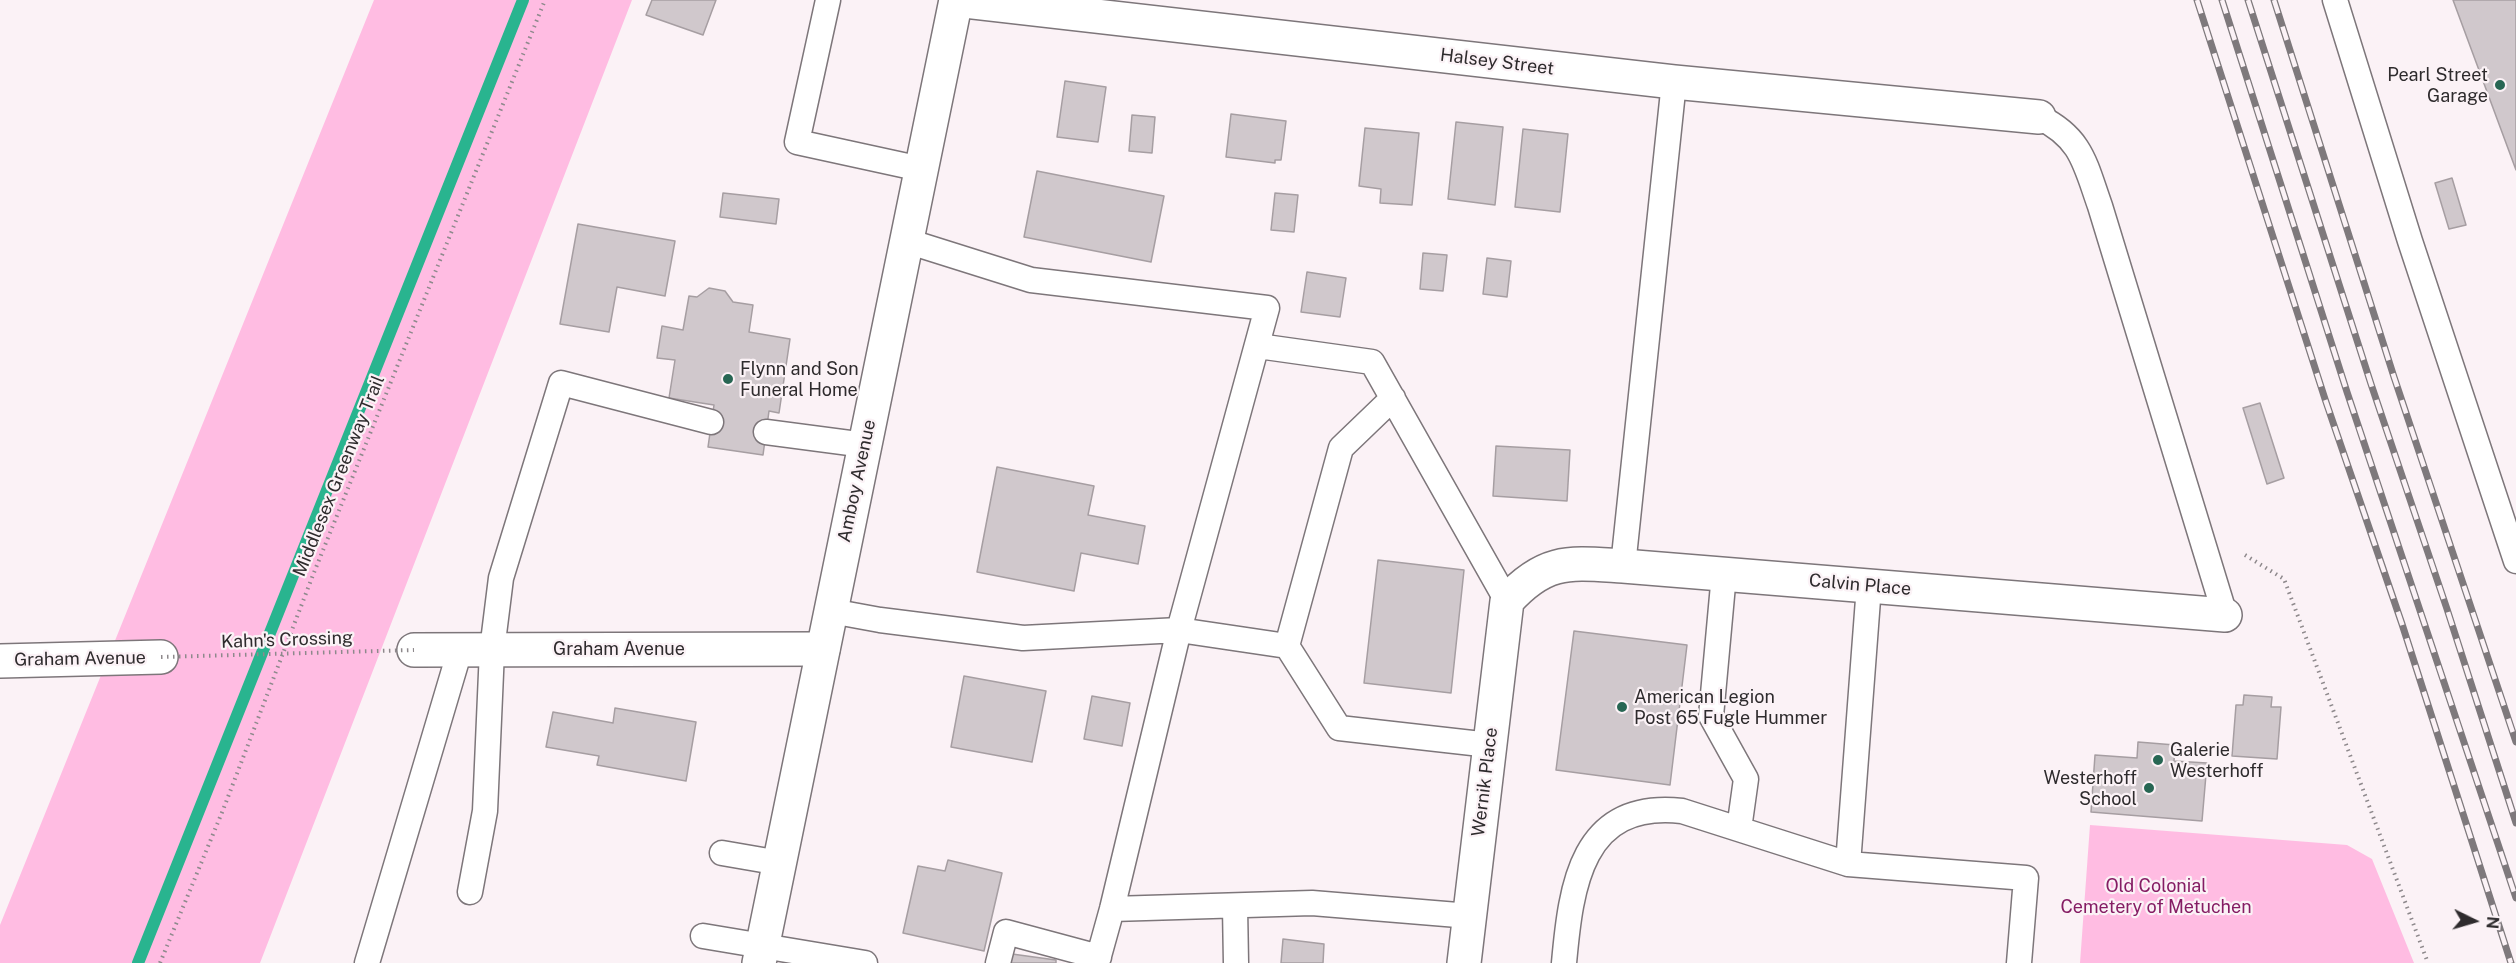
<!DOCTYPE html>
<style>
body{margin:0}
#map{position:relative;width:2516px;height:963px;overflow:hidden;background:#fbf2f6;font-family:"Public Sans",sans-serif}
canvas{display:block}
.north{position:absolute;left:2444px;top:891px;width:60px;height:60px;-webkit-text-stroke:4px #fbf2f6;paint-order:stroke;rotate:95deg;font-size:16px;font-weight:700;line-height:24px;text-align:center;color:#2e2b2d}
.north::after{content:'';display:block;margin:auto;width:21px;height:27px;background:#2e2b2d;clip-path:polygon(50% 0,100% 100%,50% 72%,0 100%)}
</style>
<div id="map">
<canvas width="2516" height="963"></canvas>
<div class="north">N</div>
</div>
<script>
const ctx = document.querySelector('canvas').getContext('2d');
ctx.lineJoin = 'round';
function paint(path, color) { ctx.fillStyle = color; ctx.fill(path, 'evenodd'); }
function trace(path, color, width, dash) { ctx.strokeStyle = color; ctx.lineWidth = width; ctx.lineCap = dash ? 'butt' : 'round'; ctx.setLineDash(dash || []); ctx.stroke(path); }
function drawText(font, color, halo, rows, align = 'center') {
  ctx.font = font + ' "Public Sans",sans-serif'; ctx.lineWidth = 4.5; ctx.setLineDash([]); ctx.textBaseline = 'middle'; ctx.strokeStyle = halo; ctx.fillStyle = color; for (const [text, x, y, turn = 0] of rows) {
    ctx.save(); ctx.translate(x, y); ctx.rotate((+turn || 0) * Math.PI / 180); ctx.textAlign = isNaN(turn) ? turn : align; if (halo) ctx.strokeText(text, 0, 0); ctx.fillText(text, 0, 0); ctx.restore();
  }
}
paint(new Path2D(`
 M374,0H632L260,963H0V925Z
 M2090,825L2347,845L2372,859L2414,963H2080Z`), '#ffbce2');
trace(new Path2D(`
 M138,963L523,0`), '#29b48f', 12);
const building = new Path2D(`
 M652,0H716L703,35L646,15Z
 M2453,0H2516V170Z
 M1065,81L1106,87L1098,142L1057,137Z
 M1231,114L1286,121L1281,160H1275V163L1226,157Z
 M1132,115L1155,117L1152,153L1129,151Z
 M1456,122L1503,127L1495,205L1448,199Z
 M1365,128L1419,133L1412,205L1380,203L1381,189L1359,186Z
 M1523,129L1568,134L1560,212L1515,207Z
 M1037,171L1164,196L1151,262L1024,237Z
 M2452,178L2466,225L2449,229L2435,183Z
 M723,193L779,199L776,224L720,217Z
 M1275,193L1298,195L1294,232L1271,230Z
 M578,224L675,241L665,296L617,287L609,332L560,324Z
 M1423,253L1447,255L1443,291L1420,289Z
 M1487,258L1511,261L1507,297L1483,294Z
 M1307,272L1346,278L1340,317L1301,312Z
 M709,288L725,291L733,302L753,305L749,332L790,339L779,413L769,411L763,455L708,447L714,405L669,398L675,360L657,358L662,326L683,330L689,296L697,297Z
 M2260,403L2284,478L2267,484L2243,408Z
 M1496,446L1570,450L1567,501L1493,496Z
 M997,467L1094,486L1088,515L1145,526L1138,564L1081,553L1074,591L977,572Z
 M1378,560L1464,570L1451,693L1364,683Z
 M1574,631L1687,645L1670,785L1556,770Z
 M964,676L1046,691L1032,762L951,747Z
 M2244,695L2272,697L2271,707H2281L2277,759L2232,756L2236,705H2243Z
 M1092,696L1130,703L1122,746L1084,739Z
 M615,708L696,722L686,781L597,765L599,756L546,747L553,712L613,723Z
 M2138,742L2175,745L2174,761L2207,763L2202,821L2091,812L2095,755L2137,758Z
 M948,860L1002,873L984,951L903,933L918,866L945,871Z
 M1283,939L1324,944L1323,963H1281Z
 M1012,954L1056,960V963H1011Z`);
paint(building, '#d0c8cc');
trace(building, '#a69ea2', 1.5);
const lane = new Path2D(`
 M828,0L797,142L921,169
 M2335,0L2410,241L2516,561
 M2039,117C2082,138 2085,164 2100,206L2225,615
 M907,241L1031,280L1267,308L1179,630L1112,909L1097,963
 M1258,346L1372,362L1507,601
 M1393,398L1341,448L1287,646L1339,728L1490,745
 M766,432L865,445
 M1623,566L1674,82
 M1724,574L1711,716L1746,779L1739,829
 M1869,586L1848,864L2026,878L2019,963
 M831,611L880,620L1023,638L1179,630L1287,646
 M722,853L780,863
 M470,892L485,811L492,650L501,578L561,383L711,422
 M1235,907L1236,963
 M1112,909L1312,903L1470,916
 M703,936L865,963
 M367,963L460,650
 M998,963L1006,932L1099,957
 M1564,963C1571,886 1581,800 1682,811L1848,864`);
const street = new Path2D(`
 M956,0L1674,82L2039,117
 M414,650L823,649
 M0,661L161,657
 M1464,963L1507,601C1546,558 1570,563 1623,566L2225,615`);
const secondary = new Path2D(`
 M759,963L956,0`);
trace(lane, '#7d767a', 27);
trace(street, '#7d767a', 36);
trace(secondary, '#7d767a', 36);
trace(new Path2D(`
 M2245,555L2284,579L2428,963
 M160,963L223,810L313,575L545,0`), '#8e898c', 4, [1.5, 4.5]);
trace(lane, '#fff', 24);
trace(street, '#fff', 33);
trace(secondary, '#fff', 33);
const rail = new Path2D(`
 M2197,0L2325,399L2402,624L2511,963
 M2222,0L2347,392L2516,898
 M2248,0L2371,384L2447,609L2516,823
 M2274,0L2394,377L2516,742`);
trace(rail, '#7e797c', 7);
trace(rail, '#fbf2f6', 4.5, [14]);
trace(new Path2D(`
 M161,657L414,650`), '#8e898c', 4, [1.5, 4.5]);
for (const [x, y, r, color] of [
 [2500,85,6,"#276653"],
 [728,379,6,"#276653"],
 [1622,707,6,"#276653"],
 [2158,760,6,"#276653"],
 [2149,788,6,"#276653"]
]) { const dot = new Path2D(); dot.arc(x, y, r, 0, 2 * Math.PI); ctx.fillStyle = color; ctx.fill(dot); trace(dot, '#fbf2f6', 2); }
drawText('18px', '#2e2b2d', '#fbf2f6', [
 ["Halsey Street",1497,62,7],
 ["Middlesex Greenway Trail",339,476,-68],
 ["Amboy Avenue",857,481,-78],
 ["Calvin Place",1860,585,5],
 ["Kahn's Crossing",287,640,-2],
 ["Graham Avenue",619,649],
 ["Graham Avenue",80,659,-1],
 ["Wernik Place",1485,782,-83]
]);
drawText('18px', '#2e2b2d', '#fbf2f6', [
 ["Pearl Street",2488,75,"right"],
 ["Garage",2488,96,"right"],
 ["Flynn and Son",740,369],
 ["Funeral Home",740,390],
 ["American Legion",1634,697],
 ["Post 65 Fugle Hummer",1634,718],
 ["Galerie",2170,750],
 ["Westerhoff",2170,771],
 ["Westerhoff",2137,778,"right"],
 ["School",2137,799,"right"]
], 'left');
drawText('18px', '#851d64', '#fbf2f6', [
 ["Old Colonial",2156,886],
 ["Cemetery of Metuchen",2156,907]
]);
</script>
